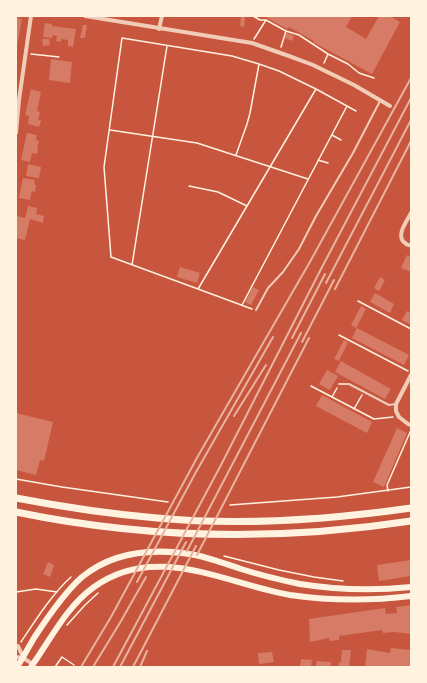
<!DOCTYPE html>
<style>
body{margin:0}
#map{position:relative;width:427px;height:683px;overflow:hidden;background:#c8553d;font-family:"Roboto Condensed",sans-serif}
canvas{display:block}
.frame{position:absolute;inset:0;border:17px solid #fff3e0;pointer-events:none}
</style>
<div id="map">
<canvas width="427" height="683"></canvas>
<div class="frame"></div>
</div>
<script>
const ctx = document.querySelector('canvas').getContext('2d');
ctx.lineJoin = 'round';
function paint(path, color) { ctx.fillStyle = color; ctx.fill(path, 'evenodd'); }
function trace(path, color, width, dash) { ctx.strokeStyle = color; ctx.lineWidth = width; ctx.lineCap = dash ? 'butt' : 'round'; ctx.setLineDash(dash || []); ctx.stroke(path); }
paint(new Path2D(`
 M264,16H352L346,27L366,39L379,16H390L400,22L372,74L313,42L314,41L289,27L287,29Z
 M241,17H245L244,27L240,26Z
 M16,18L22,19L17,46H16Z
 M45,23L52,24V26L76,29L73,47L68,46V40L61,39V42L56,41L57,36L53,35L52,38L43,37Z
 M83,25H87L85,38H80Z
 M287,33L294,36L292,41L285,38Z
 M42,39H49L50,45L43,46Z
 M51,59L72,62L70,83L49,80Z
 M31,89L41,92L37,111L40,112L38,120H41L39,127L28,124L29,116L25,115Z
 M27,133L37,135L36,140L39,141L37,149H38L37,154L32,153L30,162L21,160Z
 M28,164L41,167L39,178L26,176Z
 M23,178L35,180L34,184L36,185L35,192L32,191L30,200L19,198Z
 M28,206L37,208L36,214L44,216L43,223L30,219L25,240L16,238V221L17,216L25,218Z
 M407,255L411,257V272L401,268Z
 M180,267L200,273L197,283L177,277Z
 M380,277L385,280L379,291L374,288Z
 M253,287L259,290L251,305L245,302Z
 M375,293L394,304L390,313L370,302Z
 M361,306L366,309L356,328L351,325Z
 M407,311L411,313V325L402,320Z
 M357,328L409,355L404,365L352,338Z
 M344,340L348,342L339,361L334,359Z
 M341,361L391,389L385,399L335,372Z
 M327,370L338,376L330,390L319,384Z
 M322,395L372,422L367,433L316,406Z
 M16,413L53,422L44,461L40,460L36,475L16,470Z
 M397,428L407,433L384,487L373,482Z
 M411,560V576L379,581L377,565Z
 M48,562L54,565L50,577L43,574Z
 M411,605V634L394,632L383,633L382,630L339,636V640L330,641L329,638L310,642L309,619L385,608L386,614L397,613L396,607Z
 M391,648L411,650V667H365L367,649L390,653Z
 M342,650H351L349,667H338L339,662H341Z
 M272,652L274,662L259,664L258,653Z
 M301,659L312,660L311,667H300Z
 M317,661L331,662L330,667H316Z`), '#d67c66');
trace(new Path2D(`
 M253,16L260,20H266L286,31L281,47
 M286,31L299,35L328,54L348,64L359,73L374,78
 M254,39L266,20
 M31,54L59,57
 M324,63L328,54
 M110,130L197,143L308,179
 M332,135L341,140
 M236,155L247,124L250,113L259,64
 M318,160L328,163
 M189,186L218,192L247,206
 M132,265L167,46
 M198,289L111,257L104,167L122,38L232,56L259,64L279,71L316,89L356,111
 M358,301L411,329
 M242,305L347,106
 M252,309L198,289L316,89
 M339,335L408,371
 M311,386L374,419L393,417
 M332,397L337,388
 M354,409L362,395
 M16,479L62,487L168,502
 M388,491L387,485L411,430
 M230,505L337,497L411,487
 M224,556L279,570L314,577L343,581
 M16,592L36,589L57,592
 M67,625L85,605L98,593
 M21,642C35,621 52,594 71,577
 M55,667L62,657L74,665`), '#fff3e0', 1.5);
trace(new Path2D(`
 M256,310L268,288L283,272L299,249L316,216L353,153L380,101
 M339,384H349L389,405L396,404`), '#f1ccb7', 2);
trace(new Path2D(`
 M85,16L252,43L289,56L313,65L354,85L390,106
 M159,29L162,16
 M16,133L19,100L31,16
 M411,213C407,221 395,236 405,243C407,245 409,245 411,246
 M411,375L396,404V411L399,417L408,424L411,425
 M16,646H18L23,657
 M16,657L23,658L33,664`), '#f1ccb7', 4);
trace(new Path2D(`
 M17,667C23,658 28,648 34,638C47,618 64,593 82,577C114,551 156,548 195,555C210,558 226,564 241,569C260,575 280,580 300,584C337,590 373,591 411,587
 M31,667C51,639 66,607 94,587C156,542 226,584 290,595C331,601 370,601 411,596`), '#fff3e0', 6);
trace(new Path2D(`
 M16,498C63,507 110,514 157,518C241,526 327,520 411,508
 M16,512C146,539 280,541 411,521`), '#fff3e0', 7);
trace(new Path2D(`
 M326,283L411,120
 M335,289L411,141
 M292,338L325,274
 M302,342L334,280
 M234,416L266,365
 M187,551L301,333
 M197,555L309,338
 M137,582L196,472L273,337
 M81,667L111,617L198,456L311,260L411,78
 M93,667L121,621L146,577
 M113,667L221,465L320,271L411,98
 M120,667L186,542
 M133,667L196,546
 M140,667L147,651`), '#e9b49f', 2);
</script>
